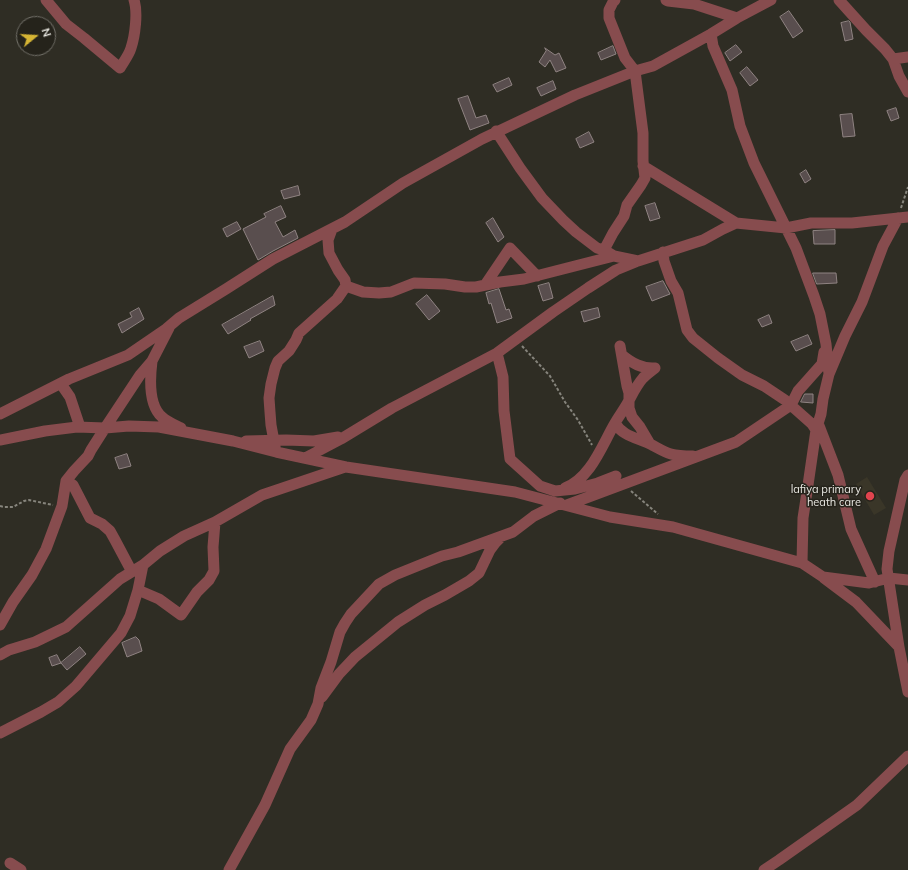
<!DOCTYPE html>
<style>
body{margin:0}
#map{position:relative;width:908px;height:870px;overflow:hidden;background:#2f2d24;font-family:Mulish,sans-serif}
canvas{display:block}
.north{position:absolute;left:16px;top:16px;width:40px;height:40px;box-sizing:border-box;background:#25231b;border:1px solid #73716a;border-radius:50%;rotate:72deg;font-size:11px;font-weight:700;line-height:16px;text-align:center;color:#e8e7e1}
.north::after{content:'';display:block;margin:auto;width:14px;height:18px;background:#d6b534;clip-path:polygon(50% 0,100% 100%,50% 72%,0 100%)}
</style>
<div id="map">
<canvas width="908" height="870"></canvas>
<div class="north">N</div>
</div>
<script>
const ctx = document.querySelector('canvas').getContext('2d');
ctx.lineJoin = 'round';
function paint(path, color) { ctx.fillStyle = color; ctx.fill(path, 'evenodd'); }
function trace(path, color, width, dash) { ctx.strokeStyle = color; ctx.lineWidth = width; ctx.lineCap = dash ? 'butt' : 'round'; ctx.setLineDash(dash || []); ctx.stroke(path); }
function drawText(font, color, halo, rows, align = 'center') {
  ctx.font = font + ' Mulish,sans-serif'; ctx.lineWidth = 3; ctx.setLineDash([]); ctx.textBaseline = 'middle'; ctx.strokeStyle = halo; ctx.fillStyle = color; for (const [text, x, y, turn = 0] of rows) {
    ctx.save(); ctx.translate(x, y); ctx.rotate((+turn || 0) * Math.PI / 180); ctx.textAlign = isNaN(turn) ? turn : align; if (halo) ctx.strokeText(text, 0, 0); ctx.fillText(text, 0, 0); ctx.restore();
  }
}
paint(new Path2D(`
 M867,477L886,508L874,515L856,484Z`), '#3a3628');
const building = new Path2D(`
 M789,11L803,31L793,38L780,17Z
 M849,21L850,22L853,39L845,41L841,23Z
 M736,45L742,52L730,61L725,53Z
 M613,46L616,54L601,60L598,53Z
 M545,48L555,55L559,53L566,68L556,72L550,60L545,67L539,62L546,51Z
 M747,67L758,80L750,86L740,73Z
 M509,78L512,85L497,92L493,85Z
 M553,81L556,89L541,96L537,88Z
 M468,96L476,118L486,115L489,123L470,130L458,99Z
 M896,108L899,118L891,121L887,111Z
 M852,114L855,136L843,137L840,115Z
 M589,132L594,142L580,148L576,139Z
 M806,170L811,179L805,183L800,174Z
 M298,186L300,195L284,199L281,191Z
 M655,203L660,218L650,221L645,206Z
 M281,206L286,217L275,222L283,237L295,230L298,238L273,251L258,260L243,229L266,217L264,214Z
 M493,218L504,237L498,242L486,223Z
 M237,222L241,229L227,237L223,229Z
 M835,230V244H814L813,231Z
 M813,273H836L837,283L817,284Z
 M663,281L670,294L652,301L646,287Z
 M549,283L553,298L543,301L538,286Z
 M499,289L506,310L509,309L512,318L497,323L491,303L489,304L486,293Z
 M427,295L440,311L429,320L416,304Z
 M273,296L275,305L250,319L251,320L228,334L222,325Z
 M139,308L144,319L122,333L118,324L132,317L130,313Z
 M598,308L600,317L584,322L581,312Z
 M769,315L772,323L762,327L758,320Z
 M808,335L812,344L796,351L791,342Z
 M260,341L264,351L249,358L244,347Z
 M805,394H813V403L801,402Z
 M127,454L131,466L119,469L115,458Z
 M136,637L139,640L142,651L127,657L122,643Z
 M80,647L86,654L67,670L61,663Z
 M57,655L61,663L52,666L49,658Z`);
paint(building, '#594e4e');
trace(building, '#8f8382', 1);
trace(new Path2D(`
 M901,208L908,187
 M522,346L550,376L565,402L578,420L592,445
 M631,491L658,514
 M0,506L4,507H13L24,501L29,500L53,505`), '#86847c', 2, [3, 2]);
trace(new Path2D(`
 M46,0L66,24L84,38L120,68C124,61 129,55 131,48C135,36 138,12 134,0
 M666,0L668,1L694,4L737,18
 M839,0L866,30L885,49L893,59L899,76L908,92
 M711,34L713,46L732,90L740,126L754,163L796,248L814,296L820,314L826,344L829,374
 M893,59L908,57
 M496,131L520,168L542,198L563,220L576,232L597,248L604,250L614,256L638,261
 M643,166L736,223
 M604,250L613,233L624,216L627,205L641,185L645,178L643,161V133L635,71L625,58L609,18V10L613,2L615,0
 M663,252L664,261L671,281L678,293L687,330L693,338L718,358L742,375L764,386L785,400L812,424L816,430
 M485,285L510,248L537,276
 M346,286L363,292L379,293L391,292L414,283L445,284L465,287H476L500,282L524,279L614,256
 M620,346L627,386L629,393V408L632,417L640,427L650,444
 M497,353L503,377L504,411L510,459L540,486L555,491L575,489L598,483L616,476
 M622,355C632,363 642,369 655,368
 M152,361C150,377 148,405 162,417C167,422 175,425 181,428
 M61,384L70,397L80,427
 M0,414L69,379L128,355L166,329L179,318L226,289L273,259L345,222L403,183L482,139L575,95L635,71L653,66L711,34L737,18L771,0
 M615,423C623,437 639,438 652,445C658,448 664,452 671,454C678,456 686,456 693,456
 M818,423L838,475L851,529L875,582
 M0,440L45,431L77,427L105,428L129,426L159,427L233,441L276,452L346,467L515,492L610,517L673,527L802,563L823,577L869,583L889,578L908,580
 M246,441L286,440L314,441L338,437
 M276,452L271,425L270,412L269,398L271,384L275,368L278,361L289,351L296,340L299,333L337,299L346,286L345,280L338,270L329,253L328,240L332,229
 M305,458L341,439L392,408L497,353L553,312L588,288L616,270L638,261L703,240L723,229L736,223L786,228L811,223H852L908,217
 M908,475L905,480L889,551L887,569L899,647L908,692
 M66,481L73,485L90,518L102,524L110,531L115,540L132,572
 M565,488C591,478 602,445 615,423C619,416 623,411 627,404C632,395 636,386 643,378C647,374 651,371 655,368
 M567,505L736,442L791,405L798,391L822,364L824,352
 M802,563L803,518L807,492L816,430L821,414L823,399L829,374L845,336L862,302L883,246L898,218
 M824,578L856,602L899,647
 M138,590L159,599L181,615L197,592L209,580L214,571L213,547L215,522
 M0,625L13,602L32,575L46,549L62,506L66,481L74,471L88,456L91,450L105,428L140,375L152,361L169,328
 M0,655L9,650L35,642L66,627L120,579L143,565
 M322,697L339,674L355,657L398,622L425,605L445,595L469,581L479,573L490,550L496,542L500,538
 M0,733L41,712L58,702L76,686L121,633L130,616L138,590L143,565L160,551L184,536L215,522L262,495L345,467
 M10,863L21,870
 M229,870L265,805L290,749L311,720L318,704L321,688L331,662L340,632L345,623L351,614L379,584L395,575L442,556L458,552L513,532L534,516L560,503
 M764,870L779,860L857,805L908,756`), '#874c4e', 11);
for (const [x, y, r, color] of [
 [870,496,5,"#e0444e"]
]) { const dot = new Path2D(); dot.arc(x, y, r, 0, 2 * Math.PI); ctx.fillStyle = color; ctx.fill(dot); trace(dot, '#25231b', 1.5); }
drawText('11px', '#e8e7e1', '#25231b', [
 ["lafiya primary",861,490],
 ["heath care",861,503]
], 'right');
</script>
